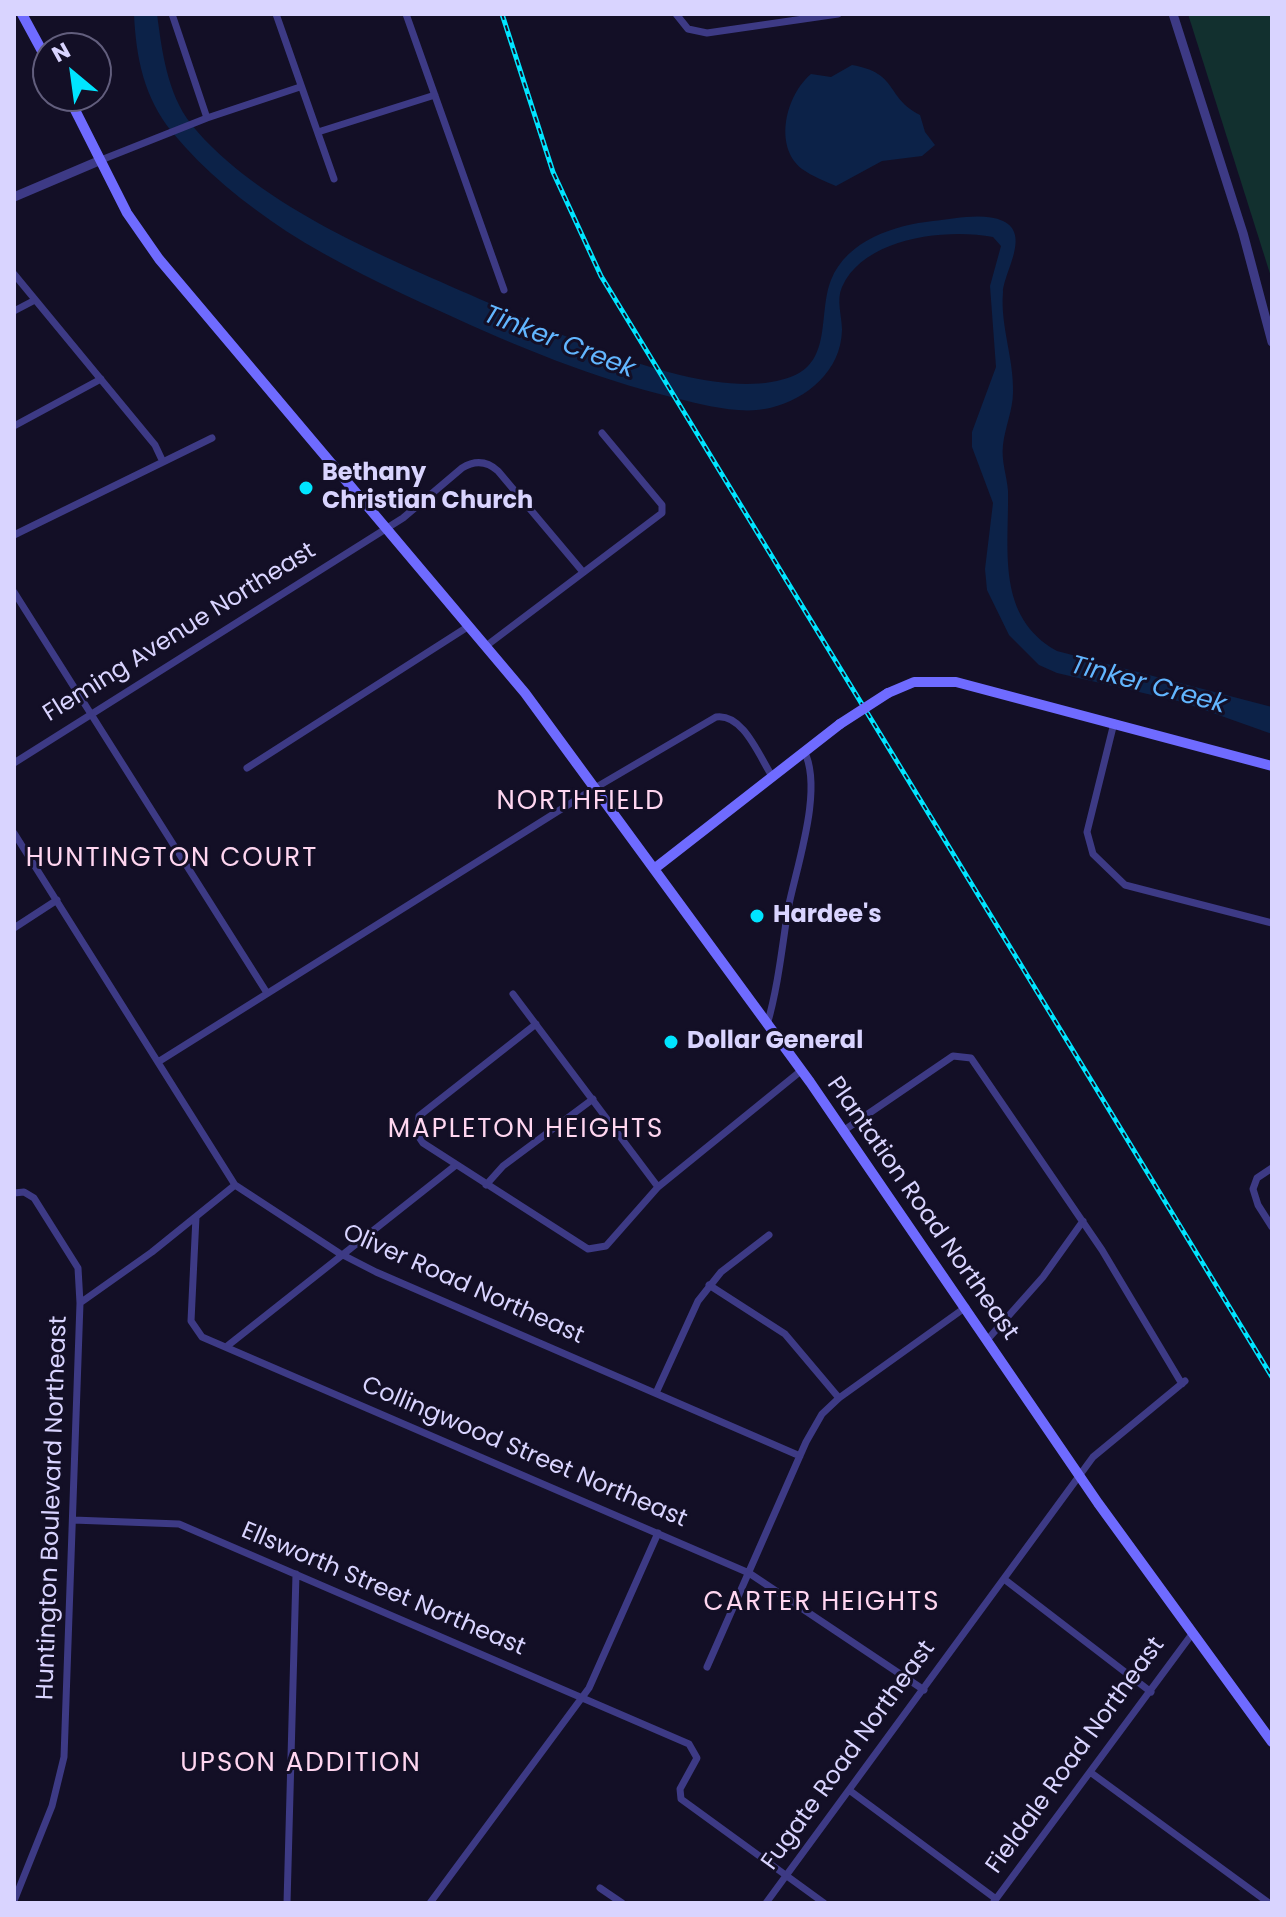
<!DOCTYPE html>
<style>
body{margin:0}
#map{position:relative;width:1286px;height:1917px;overflow:hidden;background:#130f26;font-family:Poppins,sans-serif}
canvas{display:block}
.frame{position:absolute;inset:0;border:16px solid #d9d4ff;pointer-events:none}
.north{position:absolute;left:32px;top:32px;width:80px;height:80px;box-sizing:border-box;background:#130f26;border:2px solid #625e7d;border-radius:50%;rotate:331deg;font-size:22px;font-weight:700;line-height:32px;text-align:center;color:#d9d4ff}
.north::after{content:'';display:block;margin:auto;width:28px;height:36px;background:#00e5ff;clip-path:polygon(50% 0,100% 100%,50% 72%,0 100%)}
</style>
<div id="map">
<canvas width="1286" height="1917"></canvas>
<div class="frame"></div>
<div class="north">N</div>
</div>
<script>
const ctx = document.querySelector('canvas').getContext('2d');
ctx.lineJoin = 'round';
function paint(path, color) { ctx.fillStyle = color; ctx.fill(path, 'evenodd'); }
function trace(path, color, width, dash) { ctx.strokeStyle = color; ctx.lineWidth = width; ctx.lineCap = dash ? 'butt' : 'round'; ctx.setLineDash(dash || []); ctx.stroke(path); }
function drawText(font, color, halo, rows, align = 'center') {
  ctx.font = font + ' Poppins,sans-serif'; ctx.lineWidth = 6; ctx.setLineDash([]); ctx.textBaseline = 'middle'; ctx.strokeStyle = halo; ctx.fillStyle = color; for (const [text, x, y, turn = 0] of rows) {
    ctx.save(); ctx.translate(x, y); ctx.rotate((+turn || 0) * Math.PI / 180); ctx.textAlign = isNaN(turn) ? turn : align; if (halo) ctx.strokeText(text, 0, 0); ctx.fillText(text, 0, 0); ctx.restore();
  }
}
paint(new Path2D(`
 M1188,14H1272V280Z`), '#12302f');
paint(new Path2D(`
 M134,14H157C162,51 167,93 191,124C259,208 392,260 489,303C562,335 715,408 793,376C832,360 818,313 831,280C847,240 895,225 933,221C954,219 983,212 1003,221C1031,234 1004,272 1003,292C1000,325 1014,359 1013,392C1013,410 1005,427 1003,445C1001,461 1007,476 1008,491C1009,551 996,617 1057,651L1272,707V734L1182,702L1057,673L1039,665L1009,635L987,590L985,569L993,503L972,447V432L996,367L990,286L1001,246L993,237C947,228 864,237 842,287C836,300 842,316 842,330C841,371 807,399 770,408C740,415 704,405 675,398C593,378 518,347 442,312C389,288 336,263 286,231C244,203 205,172 172,132C144,97 136,58 134,14Z
 M852,65C899,73 885,97 920,115L925,132L935,145L922,156L882,161L836,186C824,181 812,176 802,169C773,146 786,95 811,74L831,77Z`), '#0c2248');
trace(new Path2D(`
 M172,14L207,118
 M276,14L334,179
 M406,14L504,290
 M676,14L688,29L707,33L838,14
 M318,132L435,95
 M101,160L207,118L300,87
 M14,274L155,445L163,462
 M14,311L35,300
 M14,426L101,379
 M14,535L212,438
 M14,592L267,993
 M486,646L662,513V505L602,433
 M1114,723L1087,832L1093,854L1125,885L1272,923
 M14,763L403,518L462,468C475,460 487,461 498,471L583,572
 M247,768L469,626
 M14,833L235,1185L339,1253L376,1272L800,1456
 M14,928L57,900
 M513,994L658,1187
 M536,1024L419,1116L417,1134L423,1143L588,1249L606,1246L658,1187L802,1070
 M767,1025C778,987 782,948 788,909C796,868 824,789 804,751
 M158,1062L595,788L716,717C743,713 759,756 772,776
 M843,1131L953,1056L971,1058L1102,1250L1182,1384
 M1272,1168L1257,1178L1253,1189L1258,1205L1272,1227
 M486,1185L503,1166L593,1099
 M14,1193L24,1192L34,1198L78,1268L80,1303
 M196,1217L191,1321L202,1337L749,1573L924,1690
 M709,1285L785,1334L839,1398
 M988,1339L1043,1277L1083,1221
 M226,1347L456,1165
 M656,1393L698,1301L721,1272L769,1235
 M73,1520L179,1524L689,1744L697,1758L680,1789L681,1799L824,1903
 M1004,1579L1151,1692
 M707,1667L806,1442L822,1414L839,1398L966,1307
 M1090,1772L1269,1903
 M849,1790L996,1899
 M600,1888L622,1903
 M14,1901L52,1806L64,1757L80,1303L152,1252L235,1185
 M287,1903L296,1574
 M430,1903L589,1688L658,1533
 M766,1903L1093,1457L1185,1381
 M993,1903L1192,1634`), '#3d3a85', 7);
trace(new Path2D(`
 M1173,14L1243,233L1272,342
 M14,197L101,160`), '#3d3a85', 9);
trace(new Path2D(`
 M22,14L48,62
 M68,96L127,213L159,259L525,693L810,1082L1098,1503L1272,1742
 M888,693L914,682H956L1272,766
 M654,869L840,724`), '#6f6bff', 10);
const rail = new Path2D(`
 M502,14L553,172L601,276L1272,1377`);
trace(rail, '#00e5ff', 5);
trace(rail, '#130f26', 2, [6]);
trace(new Path2D(`
 M840,724L888,693`), '#6f6bff', 10);
for (const [x, y, r, color] of [
 [306,488,8,"#00e5ff"],
 [757,916,8,"#00e5ff"],
 [671,1042,8,"#00e5ff"]
]) { const dot = new Path2D(); dot.arc(x, y, r, 0, 2 * Math.PI); ctx.fillStyle = color; ctx.fill(dot); trace(dot, '#130f26', 3); }
drawText('bold 24px', '#d9d4ff', '#130f26', [
 ["Bethany",322,474],
 ["Christian Church",322,502],
 ["Hardee's",773,916],
 ["Dollar General",687,1042]
], 'left');
drawText('24px', '#d9d4ff', '#130f26', [
 ["Fleming Avenue Northeast",180,633,-32],
 ["Plantation Road Northeast",922,1209,55],
 ["Oliver Road Northeast",463,1285,24],
 ["Collingwood Street Northeast",524,1453,23],
 ["Huntington Boulevard Northeast",53,1508,-88],
 ["Ellsworth Street Northeast",383,1590,23],
 ["Fugate Road Northeast",849,1756,-54],
 ["Fieldale Road Northeast",1076,1756,-54]
]);
drawText('italic 26px', '#62b6ff', '#130f26', [
 ["Tinker Creek",559,343,21],
 ["Tinker Creek",1148,686,15]
]);
ctx.letterSpacing = '2px';
drawText('26px', '#ffd6f0', '#130f26', [
 ["NORTHFIELD",581,802],
 ["HUNTINGTON COURT",172,859],
 ["MAPLETON HEIGHTS",526,1130],
 ["CARTER HEIGHTS",822,1603],
 ["UPSON ADDITION",301,1764]
]);
ctx.letterSpacing = '0px';
</script>
